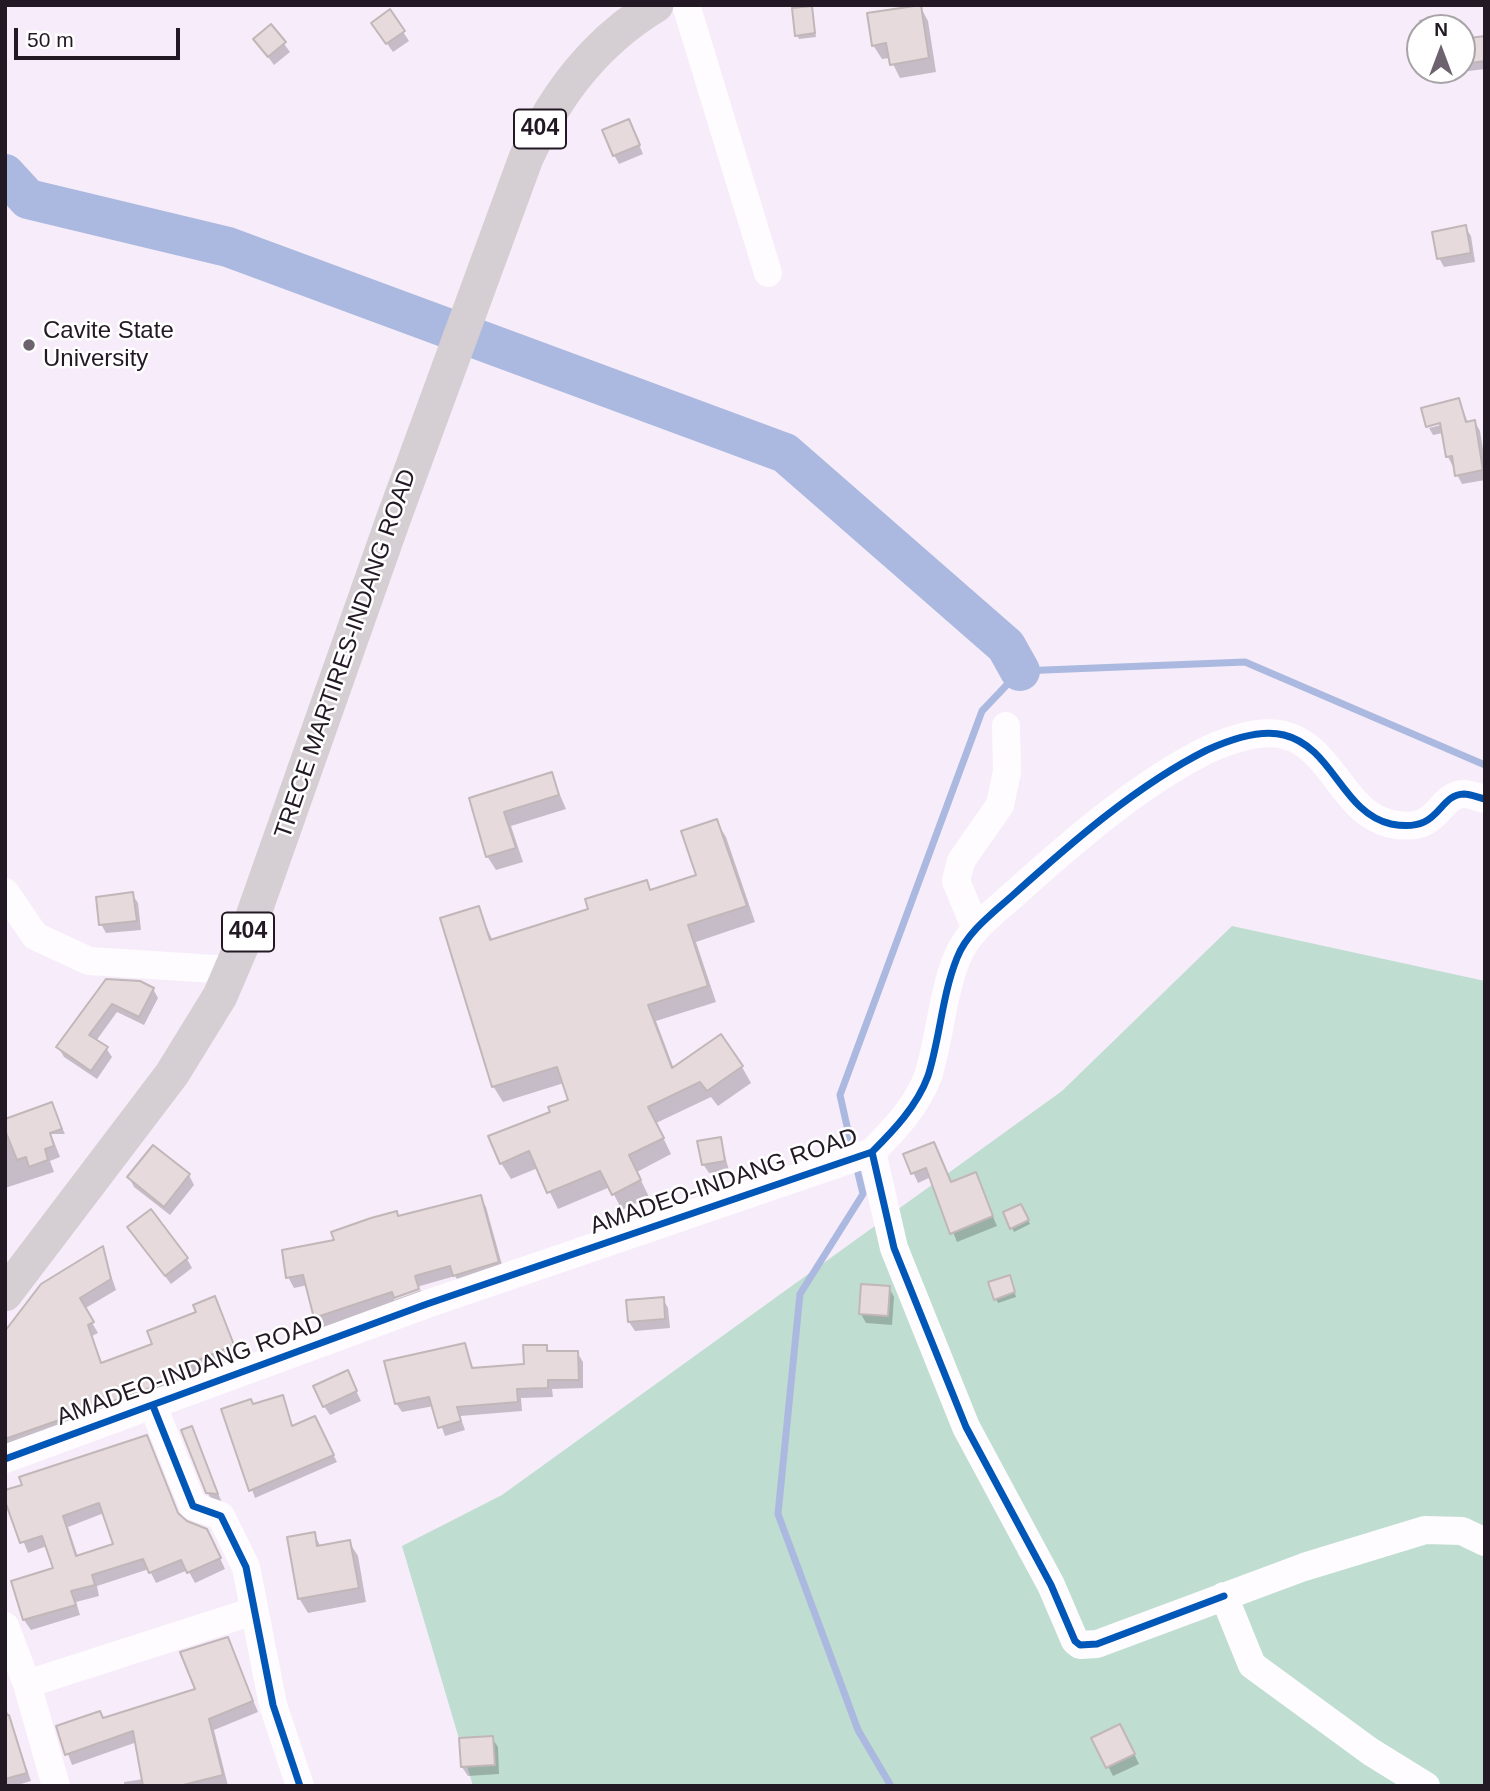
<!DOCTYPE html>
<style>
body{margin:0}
#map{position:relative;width:1490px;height:1791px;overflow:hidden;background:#f7ecf9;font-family:Helvetica,sans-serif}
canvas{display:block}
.frame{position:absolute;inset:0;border:7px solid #221924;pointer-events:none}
.north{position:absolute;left:1406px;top:14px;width:70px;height:70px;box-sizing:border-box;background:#fff;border:2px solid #a7a3a7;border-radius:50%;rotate:0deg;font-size:19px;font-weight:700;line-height:28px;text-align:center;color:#221924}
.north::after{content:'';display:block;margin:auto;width:24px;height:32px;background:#6d636f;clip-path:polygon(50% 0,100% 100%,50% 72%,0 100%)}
.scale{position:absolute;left:14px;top:28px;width:166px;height:32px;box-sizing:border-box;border:4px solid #221924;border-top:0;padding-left:9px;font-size:21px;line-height:24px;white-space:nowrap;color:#221924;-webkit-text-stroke:5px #fff;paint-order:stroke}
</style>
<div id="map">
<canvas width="1490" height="1791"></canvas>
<div class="frame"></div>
<div class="north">N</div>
<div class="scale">50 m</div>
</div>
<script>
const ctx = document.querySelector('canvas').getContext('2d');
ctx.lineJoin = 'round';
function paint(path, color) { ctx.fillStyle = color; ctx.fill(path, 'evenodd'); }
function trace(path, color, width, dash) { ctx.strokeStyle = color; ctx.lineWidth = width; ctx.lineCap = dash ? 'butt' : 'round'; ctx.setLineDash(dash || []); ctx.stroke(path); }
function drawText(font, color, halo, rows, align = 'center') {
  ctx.font = font + ' Helvetica,sans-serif'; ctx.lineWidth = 5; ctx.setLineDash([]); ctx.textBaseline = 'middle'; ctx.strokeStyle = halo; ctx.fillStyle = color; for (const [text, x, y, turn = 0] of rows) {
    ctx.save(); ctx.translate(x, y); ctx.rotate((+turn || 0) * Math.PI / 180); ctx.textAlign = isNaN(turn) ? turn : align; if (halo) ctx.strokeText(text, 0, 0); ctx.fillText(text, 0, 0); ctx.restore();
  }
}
paint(new Path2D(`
 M1232,926L1485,981V1786H473L402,1546L502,1495L1062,1091Z`), '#bfddd0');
paint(new Path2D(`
 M920,6L928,21L936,72L900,78L890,58L882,59L873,45Z
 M811,8L816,37L799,39L797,35Z
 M390,12L409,41L393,52L379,32Z
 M1448,15L1453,28H1420L1419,20Z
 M271,26L290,52L274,65L255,39Z
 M1485,38V69L1445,74L1442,70H1462V41Z
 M633,130L643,154L619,164L614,155Z
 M1465,227L1471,236L1475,262L1444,267L1439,258Z
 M1459,400L1468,423L1475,422L1480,431L1485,462V480L1462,484L1448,457L1443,433L1433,435L1429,428L1449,423Z
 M551,774L566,809L511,826L523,862L496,870L487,856L471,799Z
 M716,821L726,837L755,922L696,942L716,1002L656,1021L674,1069L742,1067L751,1083L718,1106L711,1097L656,1123L671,1154L637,1172L649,1197L622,1210L610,1187L558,1209L538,1168L511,1179L501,1163L552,1113L570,1101L564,1083L503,1102L493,1086L478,908L493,941L590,910L646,882L651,891L698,876Z
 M132,894L138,903L141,930L106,933L101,924Z
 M107,981L153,989L158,998L144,1025L117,1012L96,1041L106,1048L112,1057L97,1079L64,1057L58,1047Z
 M51,1104L65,1134H51L60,1157L50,1161L54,1172L5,1188V1136Z
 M720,1139L729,1170L709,1173L703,1164Z
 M933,1144L951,1184L975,1175L997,1226L957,1242L931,1177L918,1183L905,1155Z
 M154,1147L189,1175L194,1185L170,1215L134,1187L129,1177Z
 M480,1197L486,1207L504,1272L461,1286L455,1276L420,1286L394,1297V1300L421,1290L424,1300L322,1328L308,1285L294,1288L288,1277L336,1241L399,1218Z
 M1021,1206L1030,1224L1014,1232L1005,1213Z
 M134,1236L187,1259L192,1268L171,1284Z
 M102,1249L116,1290L84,1309L98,1333L92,1336L102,1364L154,1345L214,1298L238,1356L5,1453V1333L42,1285Z
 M1011,1281L1016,1297L998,1303L996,1299Z
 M889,1288L894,1297L892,1325L866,1323L861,1314Z
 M663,1299L668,1308L670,1328L635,1331L629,1322Z
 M464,1345L474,1370L525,1365L546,1346L550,1353L577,1352L583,1362V1388L552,1389L553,1397L521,1398L522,1411L460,1416L465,1430L445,1436L434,1406L402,1412L396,1403Z
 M352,1382L361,1401L330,1415L324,1406Z
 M282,1397L293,1428L319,1426L337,1462L255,1498L223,1410Z
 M196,1438L222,1503L213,1502L207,1492Z
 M152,1448L180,1517L212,1541L225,1569L195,1583L188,1570L156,1583L149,1569L97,1586L99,1596L76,1602L80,1615L31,1630L24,1620L55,1570L47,1546L28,1553L5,1495ZM104,1513L116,1546L78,1557L68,1527Z
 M314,1534L321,1547L349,1542L358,1556L366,1602L308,1613L299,1598Z
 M227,1639L258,1712L214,1730L228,1786H124V1782L144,1779L137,1742L72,1765L58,1727L103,1720L197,1690Z
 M7,1711L31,1781L14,1786H5Z
 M1125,1735L1139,1764L1113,1776L1094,1738Z
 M492,1738L498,1747L499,1774L468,1776L462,1767Z`), '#0003');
trace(new Path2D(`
 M853,1153L840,1095L982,711L1020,671L1245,662L1485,765
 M856,1165L863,1194L800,1294L778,1514L858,1730L891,1786`), '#abb9e0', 7);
trace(new Path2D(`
 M5,174L28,199L228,247L785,453L1006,646L1020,671`), '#abb9e0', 40);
const building = new Path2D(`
 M921,5L929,58L890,65L886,43L872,46L867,13Z
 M812,6L815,33L795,36L792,8Z
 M390,9L405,31L386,44L371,23Z
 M271,24L286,42L268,57L253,39Z
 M1485,36V61L1464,64L1462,39Z
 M629,119L640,145L613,156L602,130Z
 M1466,225L1471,253L1437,259L1432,232Z
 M1459,398L1466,422L1475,420L1483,470L1455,476L1452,456L1446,457L1440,423L1426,427L1421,408Z
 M552,772L559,795L504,812L516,848L486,857L469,798Z
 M717,819L747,906L688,925L708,986L648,1005L672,1068L721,1034L743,1066L707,1091L700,1082L648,1107L664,1138L629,1155L641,1180L612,1195L600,1171L547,1193L529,1151L500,1164L488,1136L550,1112L548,1107L568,1100L557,1067L492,1087L440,918L479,906L490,940L588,909L585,899L647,880L650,890L696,875L681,831Z
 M133,892L137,921L99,925L96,897Z
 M106,979L140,981L154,988L139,1017L112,1004L89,1035L108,1047L91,1071L56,1047Z
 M52,1102L62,1129L50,1133L54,1146L45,1149L48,1160L29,1167L26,1157L17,1160L5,1130V1119Z
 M721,1137L725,1161L702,1165L697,1141Z
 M934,1142L951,1182L976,1172L993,1216L950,1234L926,1168L911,1174L903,1154Z
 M153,1145L190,1174L164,1207L127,1177Z
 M481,1195L499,1262L453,1276L450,1266L415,1276L419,1289L394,1298L392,1292L314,1318L303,1275L286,1278L282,1250L334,1240L331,1232L371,1218L397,1211L398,1216Z
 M1021,1204L1029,1220L1010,1229L1003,1212Z
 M151,1209L188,1258L165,1276L127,1227Z
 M103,1246L111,1279L80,1298L94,1322L88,1325L101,1363L152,1344L147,1331L196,1312L193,1305L215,1296L234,1345L189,1364L190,1368L163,1378L165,1383L5,1439V1331L41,1284Z
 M1010,1275L1015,1292L994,1300L988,1282Z
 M861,1284L890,1286L888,1316L859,1314Z
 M664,1297L665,1319L628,1322L626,1300Z
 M465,1343L472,1368L524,1364L523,1345H547V1351H578L579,1380H548V1388L517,1389L518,1402L457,1407L461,1421L438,1428L429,1397L395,1404L384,1361Z
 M348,1370L357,1391L323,1407L313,1386Z
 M283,1395L292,1426L315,1416L334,1455L249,1491L221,1409L251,1399L253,1404Z
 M192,1426L218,1494L206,1493L181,1430Z
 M147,1435L178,1513L187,1521L207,1529L221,1558L187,1573L181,1560L149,1573L143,1559L92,1575L95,1585L71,1591L76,1605L23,1620L11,1581L53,1568L42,1536L20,1543L5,1501V1490L22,1485L19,1477ZM99,1503L113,1544L76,1556L63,1516Z
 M315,1532L317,1546L350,1540L359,1588L298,1599L287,1537Z
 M228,1637L253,1701L209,1719L223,1775L179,1786H143L133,1731L65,1755L56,1726L100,1711L103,1718L195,1689L180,1652Z
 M5,1715H9L27,1773L5,1779Z
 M1120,1724L1135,1754L1106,1768L1091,1738Z
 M493,1736L495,1765L461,1767L459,1738Z`);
paint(building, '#e6dadc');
trace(building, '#c1b6b8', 2);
trace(new Path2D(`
 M686,5L768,273
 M5,892L35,936L89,961L231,970
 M976,929L956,881L961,861L1000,805L1007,772L1006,726
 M872,1152L894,1248L966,1427L1051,1585L1075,1641L1080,1645L1097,1644L1304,1567L1425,1530L1462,1531L1485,1542
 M153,1406L193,1506L221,1516L246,1567L273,1705L300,1786
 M5,1459L427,1304L872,1152C894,1130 917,1106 928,1076C940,1038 942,995 957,958C967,932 993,913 1013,895C1071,843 1137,785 1207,750C1229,740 1260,729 1284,735C1333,747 1342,813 1391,824C1442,834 1436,795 1464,794C1471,794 1479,798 1485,799
 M1224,1596L1252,1665L1371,1752L1426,1786
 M5,1626L27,1684L56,1786
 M27,1684L254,1611`), '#fefcfe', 28);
trace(new Path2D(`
 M5,1294L172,1074L220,996L247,933L393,520L526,158C556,94 595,42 656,5`), '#d5ced2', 35);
trace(new Path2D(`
 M872,1152L894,1248L966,1427L1051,1585L1075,1641L1080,1645L1097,1644L1224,1596
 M153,1406L193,1506L221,1516L246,1567L273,1705L300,1786
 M5,1459L427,1304L872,1152C894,1130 917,1106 928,1076C940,1038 942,995 957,958C967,932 993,913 1013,895C1071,843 1137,785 1207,750C1229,740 1260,729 1284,735C1333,747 1342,813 1391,824C1442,834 1436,795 1464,794C1471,794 1479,798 1485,799`), '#0057b8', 7);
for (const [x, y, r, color] of [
 [29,345,7,"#6d636f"]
]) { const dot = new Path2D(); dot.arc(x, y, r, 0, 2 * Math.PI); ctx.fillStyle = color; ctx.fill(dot); trace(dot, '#fff', 2.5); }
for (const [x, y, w] of [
 [540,129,52],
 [248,932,52]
]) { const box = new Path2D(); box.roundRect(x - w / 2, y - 19.5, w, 39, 5); ctx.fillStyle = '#fff'; ctx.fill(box); trace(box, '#221924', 2); }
drawText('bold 23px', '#221924', null, [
 ["404",540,129],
 ["404",248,932]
]);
drawText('24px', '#221924', '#fff', [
 ["Cavite State",43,331],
 ["University",43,359]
], 'left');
drawText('24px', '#221924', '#fff', [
 ["TRECE MARTIRES-INDANG ROAD",346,654,-71],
 ["AMADEO-INDANG ROAD",724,1182,-19],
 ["AMADEO-INDANG ROAD",190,1371,-20]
]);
</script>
